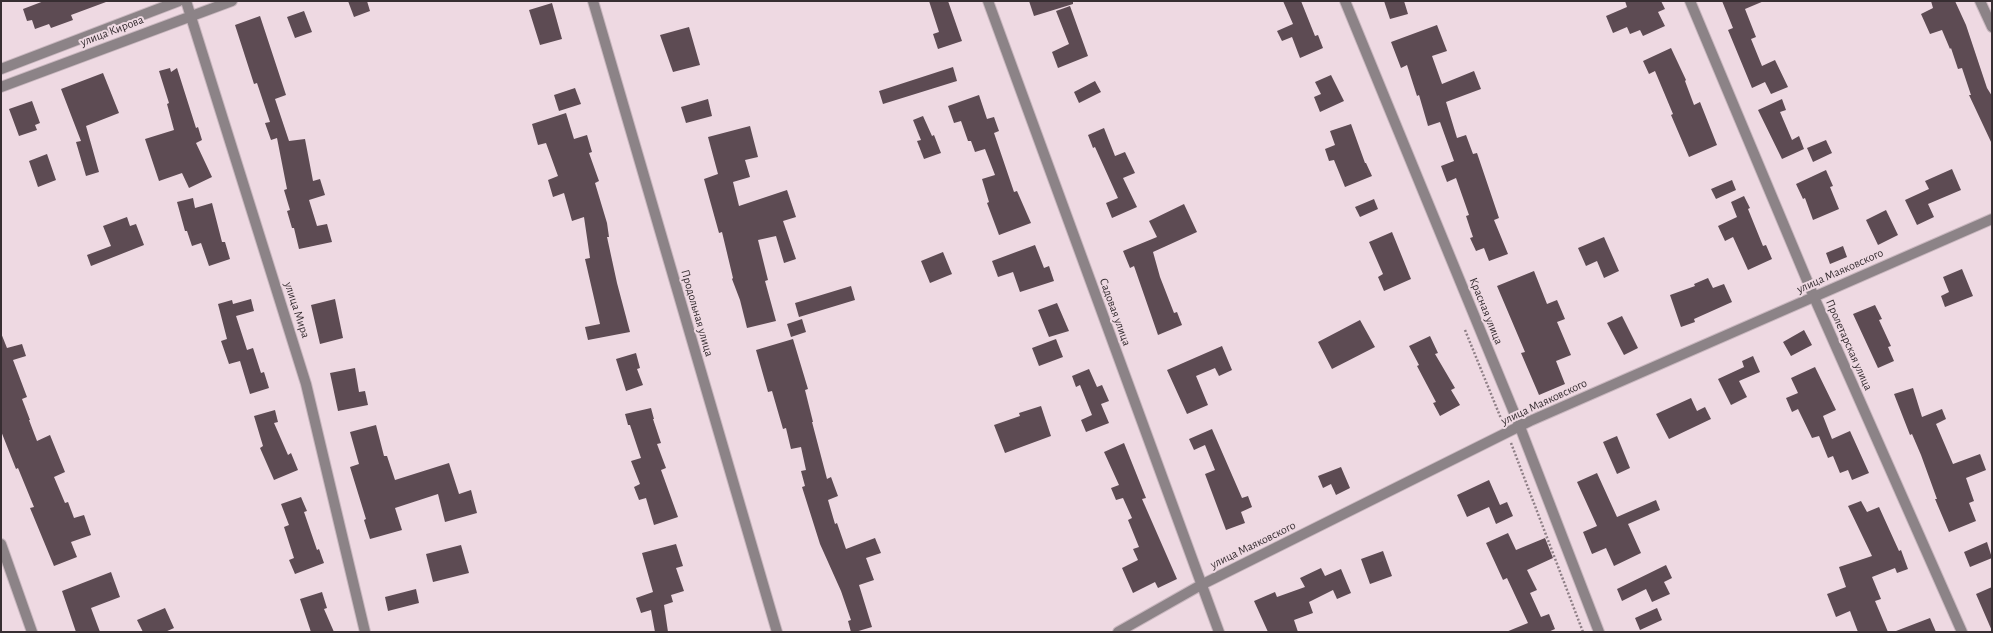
<!DOCTYPE html>
<meta charset="utf-8">
<style>
body{margin:0}
#map{position:relative;width:1993px;height:633px;overflow:hidden;background:#eed9e2;font-family:"Alegreya Sans",sans-serif}
canvas{display:block}
.frame{position:absolute;inset:0;border:2px solid #372e32;pointer-events:none}
</style>
<div id="map">
<canvas width="1993" height="633"></canvas>
<div class="frame"></div>
</div>
<script>
const ctx = document.querySelector('canvas').getContext('2d');
ctx.lineJoin = 'round';
function paint(path, color) { ctx.fillStyle = color; ctx.fill(path, 'evenodd'); }
function trace(path, color, width, dash) { ctx.strokeStyle = color; ctx.lineWidth = width; ctx.lineCap = dash ? 'butt' : 'round'; ctx.setLineDash(dash || []); ctx.stroke(path); }
function drawText(font, color, halo, rows, align = 'center') {
  ctx.font = font + ' "Alegreya Sans",sans-serif'; ctx.lineWidth = 4; ctx.setLineDash([]); ctx.textBaseline = 'middle'; ctx.strokeStyle = halo; ctx.fillStyle = color; for (const [text, x, y, turn = 0] of rows) {
    ctx.save(); ctx.translate(x, y); ctx.rotate((+turn || 0) * Math.PI / 180); ctx.textAlign = isNaN(turn) ? turn : align; if (halo) ctx.strokeText(text, 0, 0); ctx.fillText(text, 0, 0); ctx.restore();
  }
}
paint(new Path2D(`
 M44,1H106V2L71,15L73,20L51,28L49,24L35,29L32,20L27,21L23,9Z
 M348,1H367L370,11L354,17Z
 M929,1H948L962,41L938,49L933,34L939,32Z
 M1029,1H1073V4L1034,16Z
 M1283,1H1301L1315,36L1318,35L1323,48L1300,58L1292,37L1282,41L1277,31L1293,24Z
 M1384,1H1404L1408,14L1390,19Z
 M1625,1H1661L1665,9L1658,12L1665,26L1643,36L1640,30L1630,34L1627,27L1613,33L1606,16L1627,7Z
 M1722,1H1764L1745,9L1756,37L1751,39L1762,66L1775,60L1788,87L1771,94L1765,82L1752,88L1728,30L1733,28Z
 M1931,1H1955L1966,25L1987,88L1992,96V144L1969,95H1971L1962,68L1958,69L1951,48L1950,49L1942,30L1930,34L1921,14L1933,8Z
 M552,3L562,39L540,45L529,10Z
 M1070,6L1088,56L1058,68L1052,52L1069,44L1056,11Z
 M304,11L312,32L295,38L287,17Z
 M260,16L286,95L275,99L289,141L305,139L313,181L320,179L325,195L309,200L317,226L327,224L332,242L299,249L294,228H292L287,211L290,210L284,190L287,189L277,138L271,140L265,123L270,122L257,83L254,84L235,25Z
 M1437,25L1447,51L1432,56L1442,84L1474,71L1481,89L1446,102L1457,138L1466,135L1473,154L1477,153L1499,218L1494,220L1508,254L1489,261L1484,248L1476,251L1470,238L1473,237L1466,216L1469,215L1456,178L1447,182L1441,166L1454,161L1440,122L1428,126L1419,95L1417,96L1407,65L1401,68L1391,42Z
 M689,27L700,65L673,72L660,35Z
 M1671,48L1686,80L1685,81L1694,105L1700,102L1717,145L1689,157L1671,115L1673,114L1655,71L1649,74L1643,61Z
 M953,67L957,81L883,104L879,91Z
 M170,68L171,72L177,68L196,128L198,127L202,140L196,143L212,177L189,188L182,173L159,181L145,139L174,130L167,104L169,103L159,71Z
 M103,73L119,113L86,126L99,172L86,176L76,142L81,141L61,89Z
 M1331,75L1344,101L1320,112L1314,97L1321,94L1315,82Z
 M1095,81L1101,92L1079,103L1074,92Z
 M575,88L581,104L559,111L554,95Z
 M979,95L987,119L994,117L999,131L994,133L1014,192L1017,191L1031,223L999,235L987,203L989,202L982,179L995,175L985,149L975,152L971,141H968L961,121L954,123L948,106Z
 M708,99L712,116L686,123L681,107Z
 M1782,99L1786,110L1780,112L1792,140L1799,136L1804,149L1782,159L1758,110Z
 M32,101L40,123L35,125L37,130L19,136L9,109Z
 M566,113L574,139L587,135L592,152L589,153L599,181L595,183L607,223L609,237H607L617,283L630,332L588,340L585,327L600,324L585,259L590,258L584,217L572,221L564,193L553,197L548,180L558,176L546,143L538,145L532,124Z
 M923,116L932,136L934,135L941,153L924,159L917,141L921,140L913,120Z
 M1351,124L1365,163H1366L1372,176L1345,187L1334,160L1329,161L1325,149L1335,145L1330,131Z
 M750,126L758,157L745,160L750,177L733,182L739,206L787,190L796,217L783,221L796,259L784,263L776,236L758,240L768,280L765,281L776,321L747,328L740,300L732,279L733,278L722,232L719,233L704,179L718,174L708,137Z
 M1104,128L1115,156L1125,152L1135,173L1123,178L1137,207L1112,218L1106,203L1118,198L1095,147L1093,148L1088,135Z
 M1826,140L1832,153L1813,162L1807,148Z
 M47,154L56,180L38,187L29,161Z
 M1952,169L1961,190L1928,204L1934,217L1917,225L1905,200L1929,189L1925,181Z
 M1826,170L1833,186L1830,187L1839,209L1813,220L1805,198L1803,199L1796,184Z
 M1732,180L1736,190L1716,199L1711,189Z
 M1744,196L1750,208L1748,209L1763,246L1766,245L1772,259L1748,270L1733,237L1725,241L1718,226L1737,217L1731,202Z
 M193,198L195,208L212,203L222,242H225L230,259L209,266L201,243L192,246L187,231H185L177,202Z
 M1374,199L1378,209L1360,217L1355,207Z
 M1184,204L1197,232L1153,252L1160,277L1174,313L1177,312L1182,325L1158,335L1134,266L1130,268L1123,251L1157,237L1149,221Z
 M1886,210L1898,235L1878,245L1866,220Z
 M127,217L130,226L136,224L144,245L91,266L87,255L111,246L103,226Z
 M1392,232L1411,279L1384,291L1378,277L1383,274L1369,242Z
 M1604,237L1619,271L1604,278L1597,261L1586,266L1578,248Z
 M1035,245L1044,268L1049,266L1054,281L1020,292L1013,272L998,277L992,261Z
 M1843,246L1847,257L1830,264L1826,253Z
 M943,252L952,274L930,283L921,261Z
 M1962,269L1973,296L1945,307L1941,296L1949,292L1943,277Z
 M1534,271L1547,304L1557,300L1565,319L1557,322L1571,355L1556,361L1565,384L1539,395L1521,353L1525,352L1497,286Z
 M1708,278L1713,288L1724,284L1732,302L1694,319L1695,322L1681,327L1670,295L1695,286L1694,284Z
 M851,286L855,300L799,317L795,303Z
 M251,299L254,311L236,316L247,350L253,348L261,373L264,372L269,388L250,394L240,361L229,364L221,341L227,339L218,304L232,300L233,304Z
 M335,299L343,338L320,344L311,305Z
 M1057,303L1069,331L1049,337L1038,310Z
 M1875,305L1882,319L1879,320L1891,346L1888,347L1894,361L1878,368L1853,314Z
 M1622,316L1638,348L1624,355L1607,323Z
 M802,319L806,332L791,337L787,324Z
 M1360,320L1375,347L1332,369L1318,342Z
 M1804,330L1812,345L1791,356L1783,342Z
 M1,333L7,348L22,344L26,356L13,360L27,397L22,399L30,420H29L37,441L50,435L65,472L54,477L65,503L68,502L74,518L84,515L91,535L71,542L77,557L54,566L30,508L34,507L18,468L16,469L1,431Z
 M1430,336L1438,353L1435,354L1455,388L1451,390L1460,405L1440,416L1433,403L1436,402L1417,366L1419,365L1409,346Z
 M793,339L808,389L805,390L813,422H812L827,479L831,477L838,496L828,500L835,524L837,523L846,549L875,538L881,553L866,558L874,580L859,585L872,627L855,632H851L848,621L851,620L841,591L820,544L802,487L805,486L801,471L806,470L801,447L791,449L786,428L783,429L772,391L768,392L756,350Z
 M1056,339L1063,357L1039,366L1032,348Z
 M1222,346L1232,370L1219,376L1215,368L1196,376L1208,405L1187,414L1167,370Z
 M636,353L640,368L637,369L643,385L626,391L616,359Z
 M1753,356L1760,372L1739,381L1747,397L1731,405L1718,379L1744,367L1742,361Z
 M1815,367L1836,410L1823,416L1832,439L1850,431L1869,473L1852,480L1848,470L1840,473L1833,456L1828,458L1819,436L1812,438L1798,409L1792,412L1786,398L1798,393L1791,378Z
 M355,368L359,392L365,391L368,405L338,411L330,373Z
 M1089,369L1097,387L1102,385L1109,401L1101,404L1109,423L1086,432L1081,420L1092,415L1080,385L1076,387L1072,376Z
 M1913,388L1922,417L1942,409L1946,419L1936,424L1953,464L1980,454L1986,470L1966,478L1974,501L1969,503L1976,521L1949,532L1935,499H1937L1921,455L1912,434L1910,435L1894,394Z
 M1691,398L1697,411L1705,407L1711,419L1669,439L1656,414Z
 M1041,406L1051,436L1005,453L994,425L1020,416L1019,413Z
 M651,408L654,419H653L661,443L657,444L666,468L661,470L678,517L654,525L646,498L639,500L634,487L640,484L631,461L641,458L630,425H628L625,414Z
 M275,410L278,422L274,423L288,455L291,453L298,470L274,480L260,448L263,446L254,416Z
 M376,425L384,456H387L395,480L449,463L459,494L471,490L477,513L445,522L438,494L395,508L402,530L370,539L364,520L366,519L350,467L359,464L350,432Z
 M1212,429L1242,498L1248,496L1252,507L1241,512L1245,523L1226,530L1205,474L1215,470L1205,445L1194,450L1189,439Z
 M1617,436L1630,468L1617,474L1603,442Z
 M1124,443L1146,498L1142,499L1177,579L1158,588L1155,582L1133,593L1122,568L1138,560L1133,549L1139,547L1128,520L1132,518L1123,498L1116,500L1111,488L1119,485L1104,452Z
 M1341,467L1350,488L1336,495L1331,484L1323,488L1318,476Z
 M1597,473L1617,517L1656,500L1660,510L1628,524L1641,553L1614,566L1606,548L1592,554L1583,532L1597,526L1577,482Z
 M1489,480L1500,505L1507,502L1513,516L1496,524L1489,507L1467,517L1457,495Z
 M301,497L307,511L304,512L317,550L319,549L324,563L295,574L289,560L294,558L284,527L289,525L281,504Z
 M1861,501L1867,512L1879,507L1899,551L1901,550L1908,569L1897,573L1895,568L1872,577L1881,599L1875,601L1888,632H1858L1850,611L1836,617L1827,594L1846,587L1839,567L1872,556L1848,506Z
 M1508,533L1516,550L1545,538L1553,558L1527,570L1537,590L1530,593L1541,617L1549,614L1555,629L1548,632H1506L1528,623L1507,578L1503,580L1486,543Z
 M1987,542L1992,558L1970,567L1964,552Z
 M676,544L683,566L676,568L684,591L671,595L673,602L664,605L668,632H655L651,610L641,613L636,598L653,592L642,553Z
 M461,545L469,573L433,582L426,554Z
 M1383,551L1392,576L1370,584L1361,559Z
 M1666,565L1672,578L1664,582L1670,594L1652,602L1646,589L1622,601L1617,589Z
 M1321,568L1325,576L1341,569L1351,593L1337,599L1333,590L1309,602L1313,613L1294,620L1298,632H1268L1254,601L1275,592L1277,597L1305,587L1300,578Z
 M111,572L120,597L91,608L100,632H76L62,591Z
 M1992,587V631L1976,594Z
 M416,589L419,603L388,611L385,597Z
 M322,592L327,608L324,609L334,632H311L300,599Z
 M165,608L174,628L165,632H143L137,620Z
 M1657,608L1662,620L1640,630L1635,618Z
 M1930,618L1936,632H1896V631Z`), '#5d4b53');
const minor = new Path2D(`
 M186,1L306,384L365,632
 M593,1L777,632
 M988,1L1219,632
 M1345,1L1520,427L1599,632
 M1690,1L1814,297L1962,632
 M1980,1L1992,27
 M1,69L179,1
 M1,87L232,1
 M1,544L32,632
 M1118,632L1201,585L1530,421L1992,219`);
trace(minor, '#c9b7bf', 12);
trace(new Path2D(`
 M1465,330L1502,421
 M1511,443L1583,632`), '#8e7f86', 2.5, [2, 2]);
trace(minor, '#8c8387', 10);
drawText('12px', '#372e32', '#eed9e2', [
 ["улица Кирова",112,31,-21],
 ["улица Маяковского",1840,271,-24],
 ["улица Мира",297,310,72],
 ["Красная улица",1486,311,68],
 ["Садовая улица",1115,312,70],
 ["Продольная улица",697,313,74],
 ["Пролетарская улица",1849,345,66],
 ["улица Маяковского",1544,402,-25],
 ["улица Маяковского",1253,545,-26]
]);
</script>
